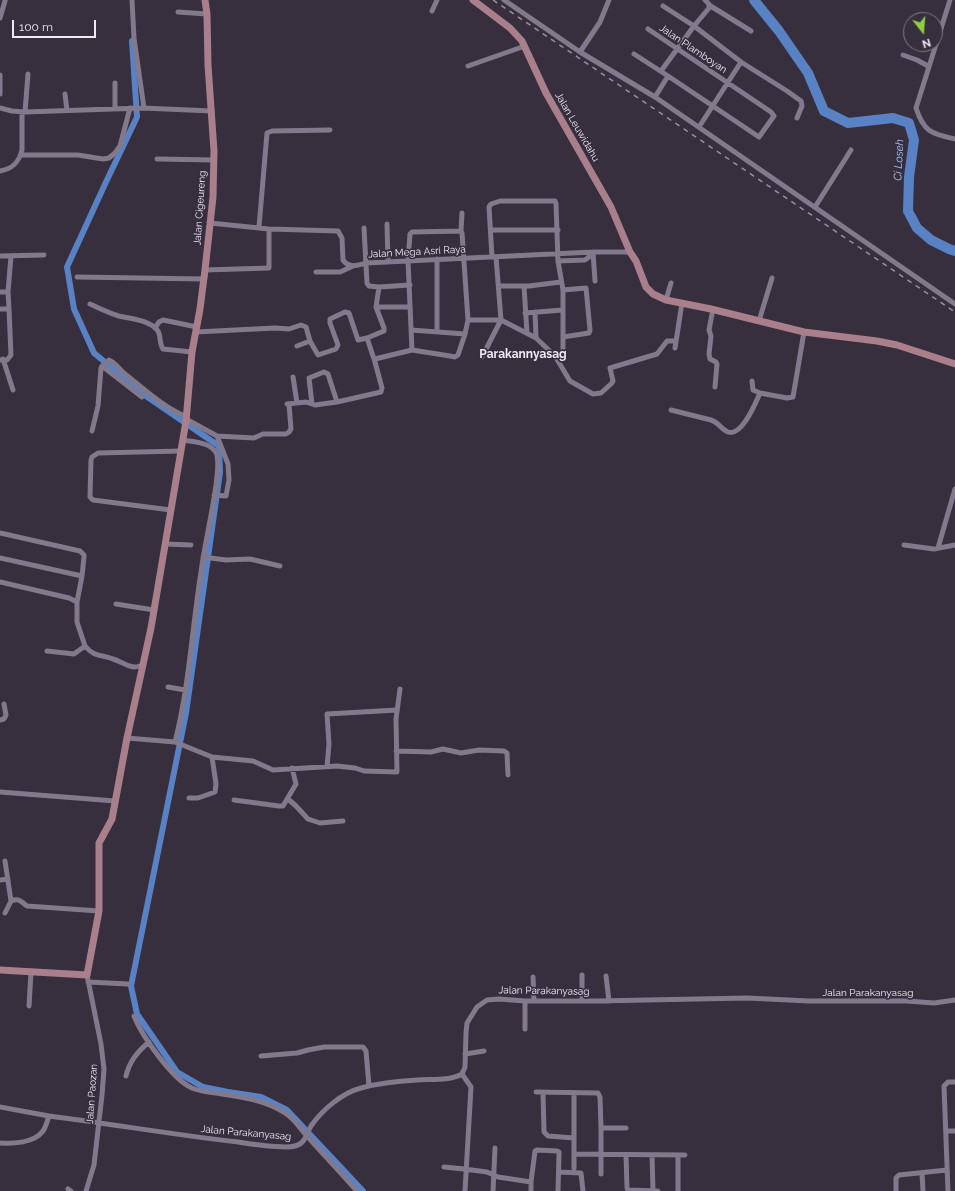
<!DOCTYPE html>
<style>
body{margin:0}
#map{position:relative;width:955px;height:1191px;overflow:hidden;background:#372e3e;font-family:Raleway,sans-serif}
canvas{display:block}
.north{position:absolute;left:903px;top:12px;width:40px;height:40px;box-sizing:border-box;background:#372e3e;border:1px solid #817987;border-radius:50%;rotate:163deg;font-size:11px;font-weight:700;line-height:16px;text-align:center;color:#efe9f4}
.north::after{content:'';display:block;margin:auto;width:14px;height:18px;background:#8ece43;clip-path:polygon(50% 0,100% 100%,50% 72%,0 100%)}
.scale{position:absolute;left:12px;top:20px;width:84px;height:18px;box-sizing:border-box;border:2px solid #efe9f4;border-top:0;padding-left:5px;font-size:12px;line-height:14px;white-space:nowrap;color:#efe9f4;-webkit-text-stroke:3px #372e3e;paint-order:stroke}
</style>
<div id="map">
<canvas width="955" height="1191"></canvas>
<div class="north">N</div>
<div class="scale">100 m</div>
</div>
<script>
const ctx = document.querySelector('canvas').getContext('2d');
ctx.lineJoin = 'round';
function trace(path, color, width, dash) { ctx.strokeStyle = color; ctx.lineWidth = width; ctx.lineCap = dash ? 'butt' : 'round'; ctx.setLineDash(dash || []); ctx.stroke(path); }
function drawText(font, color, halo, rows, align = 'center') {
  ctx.font = font + ' Raleway,sans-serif'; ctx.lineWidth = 3.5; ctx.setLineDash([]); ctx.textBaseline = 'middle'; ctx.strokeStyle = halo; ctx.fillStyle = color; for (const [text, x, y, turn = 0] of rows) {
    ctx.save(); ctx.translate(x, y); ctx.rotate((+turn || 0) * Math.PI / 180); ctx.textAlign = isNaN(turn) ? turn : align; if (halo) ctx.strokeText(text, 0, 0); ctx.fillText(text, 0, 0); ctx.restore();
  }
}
trace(new Path2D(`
 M132,41L137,117L106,182L67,267L74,309L94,353L146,396L219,446L220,472L186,713L131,986L137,1014L177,1072L203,1087L228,1092L261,1097L287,1110L363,1191`), '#5882c3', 6);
trace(new Path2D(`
 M754,0L779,31L808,73L824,111L848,123L893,118L909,123L914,140L909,177L908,211L917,228L931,240L949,249L955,251`), '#5882c3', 10);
trace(new Path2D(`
 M132,0L134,38L144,108
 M504,0L580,52
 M609,0L600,22L580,52L655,97L955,304
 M705,0L709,4V8L694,26L741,62L787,91L801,101L802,106L797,118
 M950,0L916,108C924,133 933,134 955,139
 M709,5L751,31
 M432,11L437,0
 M178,12L207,14
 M0,18L5,1
 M648,29L771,112L774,116L759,137L668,76
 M634,54L668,76L655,97
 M903,55L917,60L928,66
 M468,66L525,46
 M661,71L694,26L663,6
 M0,75V94
 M115,83V109
 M65,94L67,111
 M0,108L12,111L25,112L142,108L212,111
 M25,112L28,74
 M699,127L741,62
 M21,155H78L103,159L109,158L115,153L120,146L130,108
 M157,159L214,160
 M0,171C13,169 19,162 22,150V112
 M815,207L851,150
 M210,223L269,229L338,231L342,238L343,260C349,269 358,265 366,263L593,252H630
 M387,224L388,262
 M259,227L267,133L272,131L330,130
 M364,228L367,283L369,286L379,287L410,285
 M491,230H558
 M461,231L462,213
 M593,252L595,281
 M0,256L44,255
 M492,257L489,207L491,204L500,201H555L556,204L558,261L563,290L586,288L590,330L589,333L563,337
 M437,259V332
 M558,261L585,260L589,257L590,253
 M205,270L269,268V229
 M316,272H340L353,266
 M77,277L204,279
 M499,286H529L561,282
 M524,286L527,333
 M379,287L376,307H410
 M563,290V349
 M0,292H8
 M666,300L671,283
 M90,304C99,308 109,313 119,316C131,319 150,320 158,331C161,336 159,343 163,349L192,352
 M0,309H9L11,355L7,360H0
 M9,309L8,292L11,256
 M713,309L709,330L711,336L709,354L710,359L716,362L717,364L715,387
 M535,312L536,338
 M525,313L563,310
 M468,320H501L536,338L555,356L570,381L593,394L601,393L611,384L613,381L610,368L657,354L667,341H675
 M759,321L772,278
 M155,328L159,322L163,320L197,327
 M411,330L465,334
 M196,332L275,328L289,329L301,325L306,327L310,341
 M297,346L310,341L318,355L336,349L338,345L330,323V319L345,312L349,313L358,340L367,338L384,331V328L376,307
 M675,348L682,303
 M482,357L501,320L496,257
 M3,359L13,390
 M375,359L412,350L450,356L455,357L458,355L465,334L468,320L462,233L461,231L412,232L410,234L408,261L412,350
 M102,366L142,397
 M293,377L297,403
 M752,381L753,390L760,393
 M287,404L306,402L315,405L337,402L381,392L382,388L375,362L367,338
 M312,404L309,378L324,372L328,374L337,402
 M671,410L711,420C718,422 722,430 728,432C742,437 756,402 760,393L787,398L793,397L804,332
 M186,419L217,436L254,438L263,434H286L289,432L291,429L289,404
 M92,431L98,406L101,368L109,360C115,362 120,370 125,374C144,389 164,408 187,417
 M214,495L226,496L229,480L228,464L217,436
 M171,510L93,500L90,497L91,460L92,457L98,453L181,451
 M0,533L80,551L84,555V557L82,576L0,558
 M165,544L191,545
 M904,545L934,549L955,545
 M938,548L955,489
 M203,557L226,560L250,559L280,566
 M0,582L69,598L77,602V622L85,646
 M77,602L82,576
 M116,604L154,610
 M47,651L74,654L85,646C95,658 101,654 113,659C120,661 126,666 134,667C137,667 140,666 143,665
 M168,687L185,690
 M0,720L4,719L6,715L4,704
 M127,738L175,742L212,757L253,761L273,770L337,766L355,768L364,771L397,772L396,719L400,689
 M175,742C189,687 192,629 201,572C205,543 212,514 216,485C217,476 219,464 217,455C213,442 194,442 183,440
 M396,751L431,752L443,749L461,753L479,750L504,751L507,753L508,775
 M327,767L329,744L327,714L397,710
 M0,792L115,801
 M189,798H198L215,792L216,784L212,757
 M288,799L296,806L308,819L320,823L343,821
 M234,800L279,806H283L296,784L292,768
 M5,861L11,901
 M0,880L8,879
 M5,913L11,901C20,898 20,901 27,906L99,911
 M582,975V1001
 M606,976L609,1001
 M533,977L534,1001
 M88,982L128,984
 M525,1001V1029
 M29,1006L31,972
 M134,1016C142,1036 172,1079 192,1088C201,1092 212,1092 222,1094C243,1097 267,1101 285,1113C297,1121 299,1128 308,1137C324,1155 341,1173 357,1191
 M465,1054L484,1051
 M261,1056L297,1053L308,1050L324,1047H363L366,1051L369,1086
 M462,1074L471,1087L465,1191
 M126,1076C129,1062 138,1051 149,1042
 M536,1092L598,1093L600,1097L601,1128
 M543,1093L544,1132L548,1136L574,1138
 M574,1093V1154
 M0,1107L49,1116
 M946,1131H955
 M0,1143C13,1144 34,1143 43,1131C46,1127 47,1121 49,1116C112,1124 175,1135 238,1142C251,1144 284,1149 295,1146C306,1143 306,1134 311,1126C322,1110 342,1093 361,1088C379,1083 399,1081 417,1080C431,1079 450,1081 462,1074L465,1067L466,1033L467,1023L477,1007L487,1000L499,999L525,1001H597L747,998L809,1001H907L934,1003L955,1000
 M626,1155L627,1188L628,1190L658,1191
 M652,1155L653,1190
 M678,1156V1191
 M444,1167L464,1169L487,1172L498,1177L531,1182L535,1151L537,1150L557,1151L559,1152V1155L558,1191
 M574,1168V1154L685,1155
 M559,1172L581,1173L583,1191
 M922,1173L923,1191
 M601,1174V1128H626
 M68,1189L71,1191
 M86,1191L94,1165L102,1095L104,1069L101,1044L87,975
 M493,1191L495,1148
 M531,1191V1182
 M896,1191V1178L899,1175L947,1170
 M948,1191L944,1086L948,1082H955`), '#83798c', 5);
trace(new Path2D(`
 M473,0L510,28L522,41L546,93L611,207L630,252L636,261L646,287L653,294L666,300L711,309L804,332L877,341L897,345L955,364
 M0,970L87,975L99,911V843L112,819L127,738L151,628L186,421L192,352L200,309L205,270L213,197L214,151L208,65L207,14L205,0`), '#a87f8a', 7);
trace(new Path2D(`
 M493,0L955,312`), '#97909d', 1.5, [5, 5]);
drawText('10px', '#efe9f4', '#372e3e', [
 ["Jalan Plamboyan",693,49,34],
 ["Jalan Leuwidahu",577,127,60],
 ["Jalan Cigeureng",200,208,-86],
 ["Jalan Mega Asri Raya",417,252,-3],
 ["Jalan Parakanyasag",544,991,1],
 ["Jalan Parakanyasag",868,993],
 ["Jalan Paozan",92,1094,-86],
 ["Jalan Parakanyasag",246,1133,5]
]);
drawText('italic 11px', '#a7c9ff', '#372e3e', [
 ["Ci Loseh",899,160,-87]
]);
drawText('bold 12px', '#efe9f4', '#372e3e', [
 ["Parakannyasag",523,354]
]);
</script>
